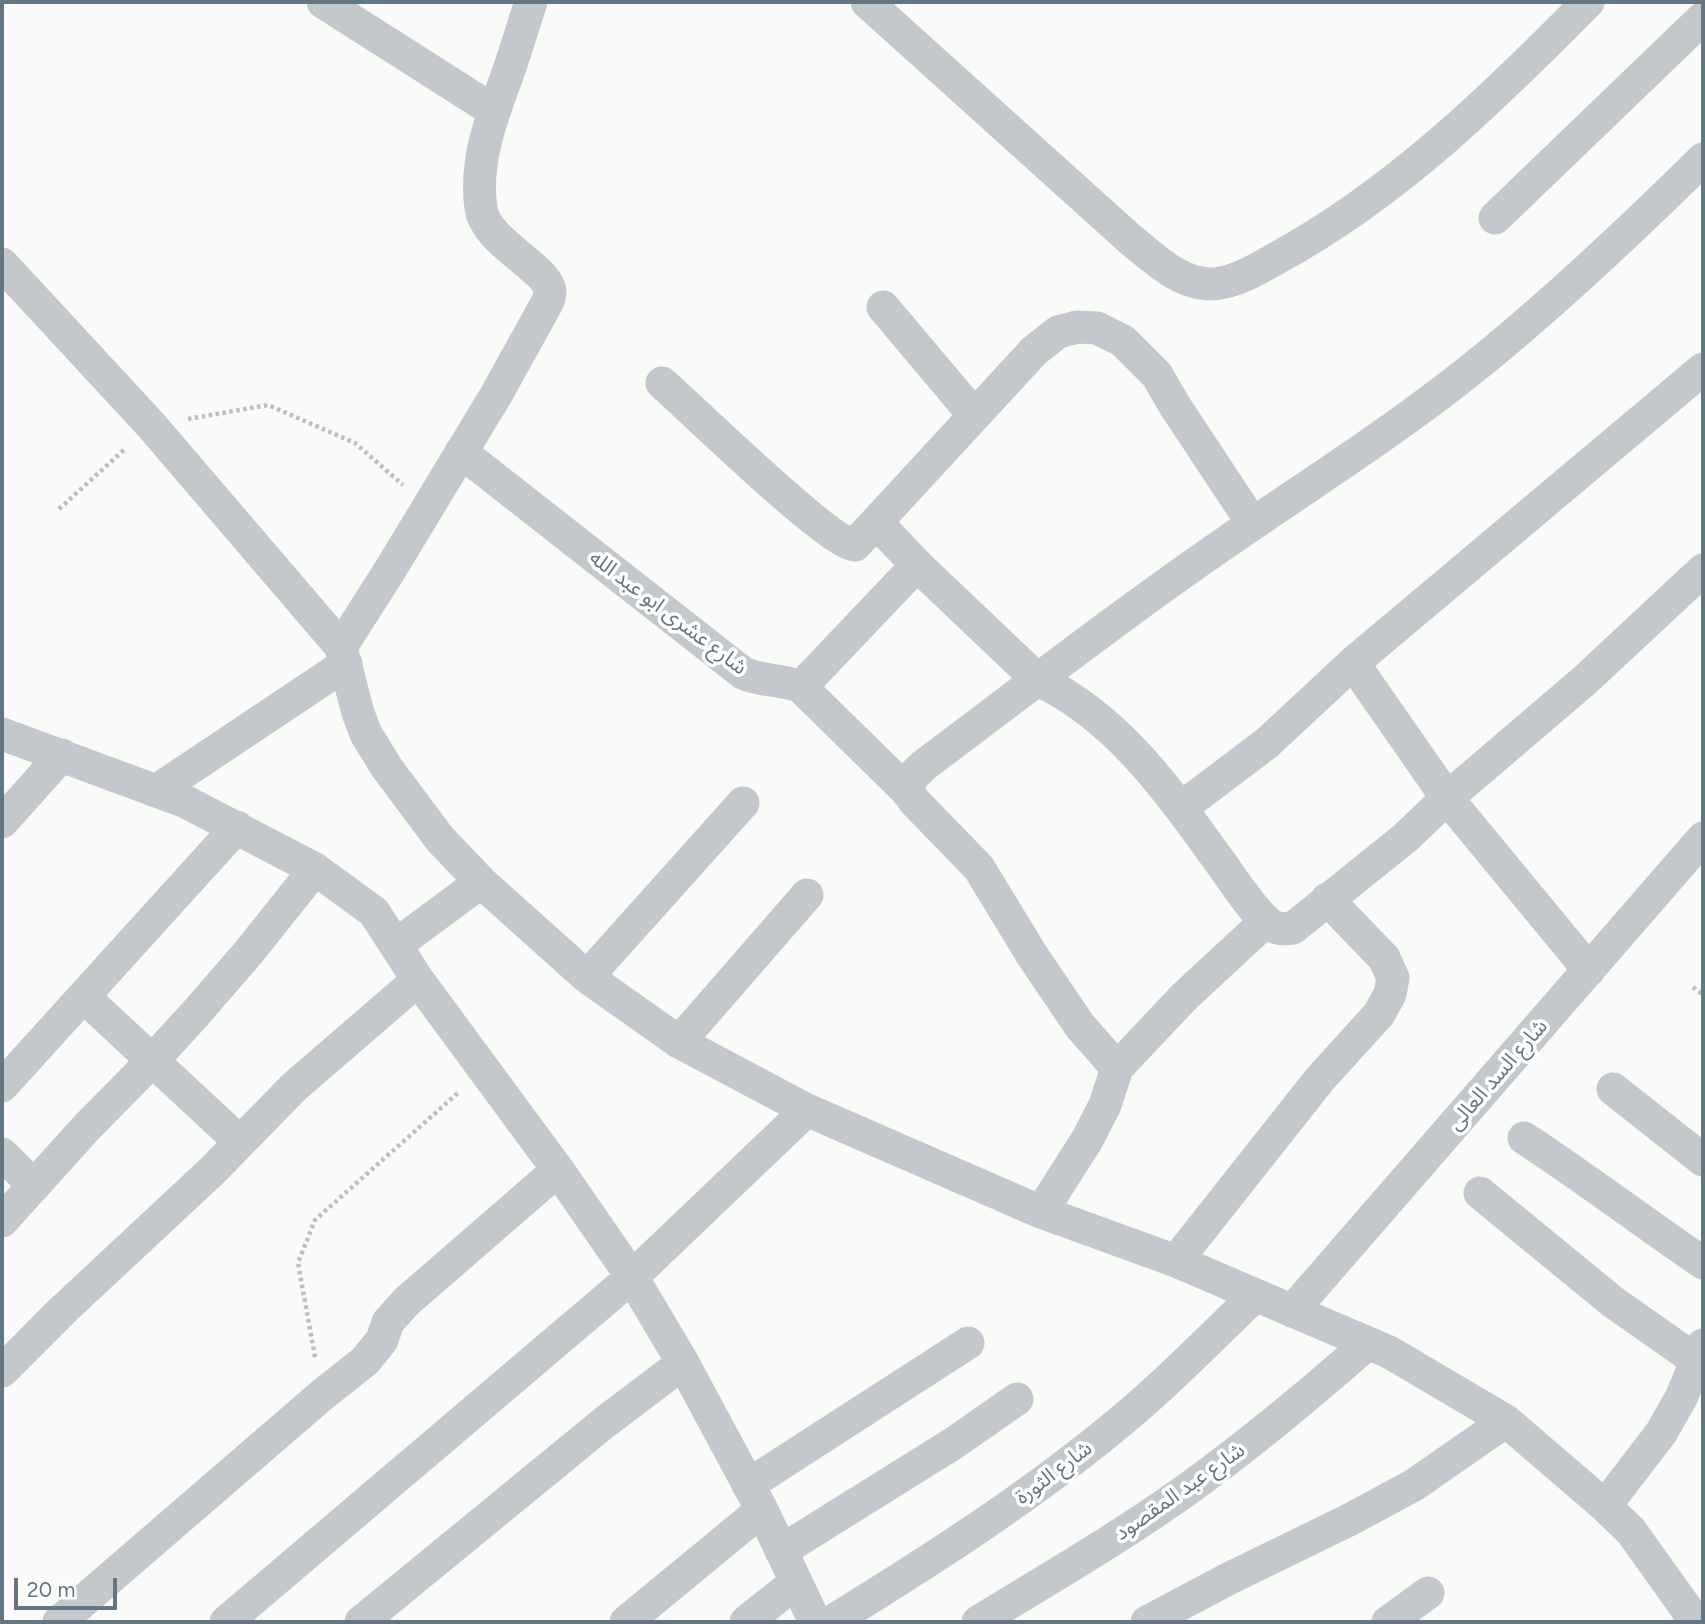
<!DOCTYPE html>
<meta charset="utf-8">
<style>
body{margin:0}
#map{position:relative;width:1705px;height:1624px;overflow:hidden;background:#fafaf8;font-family:Figtree,sans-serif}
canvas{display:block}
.frame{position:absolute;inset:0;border:4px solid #657683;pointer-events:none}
.scale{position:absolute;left:14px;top:1578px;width:103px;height:32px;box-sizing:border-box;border:4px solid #657683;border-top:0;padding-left:9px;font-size:21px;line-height:24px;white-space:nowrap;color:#657683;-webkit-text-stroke:5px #fff;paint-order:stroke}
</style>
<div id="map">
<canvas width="1705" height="1624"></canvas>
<div class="frame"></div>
<div class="scale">20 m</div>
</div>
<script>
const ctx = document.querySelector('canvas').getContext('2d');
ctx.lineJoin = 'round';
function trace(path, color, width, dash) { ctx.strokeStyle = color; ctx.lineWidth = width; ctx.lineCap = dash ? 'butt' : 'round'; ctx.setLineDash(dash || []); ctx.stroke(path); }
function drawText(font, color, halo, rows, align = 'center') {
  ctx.font = font + ' Figtree,"Noto Sans Arabic",sans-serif'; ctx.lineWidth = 7; ctx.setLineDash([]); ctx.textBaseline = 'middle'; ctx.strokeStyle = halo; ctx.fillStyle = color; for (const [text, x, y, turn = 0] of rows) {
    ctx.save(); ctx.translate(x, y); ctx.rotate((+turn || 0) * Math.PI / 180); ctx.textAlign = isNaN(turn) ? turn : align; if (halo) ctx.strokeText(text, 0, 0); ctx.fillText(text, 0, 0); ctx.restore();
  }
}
trace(new Path2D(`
 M188,419L268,405L355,443L403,485
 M59,509L126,448
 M1693,987L1703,995
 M315,1357L298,1263L315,1220L459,1092`), '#bbbfc2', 4.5, [3.5, 3.5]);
trace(new Path2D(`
 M323,2L494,111
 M867,2L1131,240C1154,258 1177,282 1208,284C1232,285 1257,269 1277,258C1396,193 1493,98 1588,2
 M1495,218L1703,18
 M2,264L151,425L341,647L358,713L366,734L387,768L440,839L481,882L587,977L679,1042L807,1110L1041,1212L1176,1261L1389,1352L1506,1421L1605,1506L1631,1531L1696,1622
 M883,307L974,415
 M662,383C692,409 828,543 855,545L1034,351L1058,332L1077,327L1097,328L1123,341L1157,375L1175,406L1253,524
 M461,452L743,673C762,682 783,679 801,687L907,791
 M877,523L917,565L1038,680C1112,714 1166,786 1212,851C1230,874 1246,903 1268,923C1275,929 1283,930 1293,928L1405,838L1447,798L1584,681L1703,570
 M341,647L390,570L496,395L547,303C548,302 550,294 550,293C551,269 485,243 481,208C474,162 492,116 508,73C516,50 523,26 531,2
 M1353,663L1447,798L1589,970
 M801,687L917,565
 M2,734L186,802L315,869L374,912L418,980L558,1170L632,1277L683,1363L762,1510L815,1622
 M156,791L346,664
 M1181,808L1267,743L1353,663L1703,369
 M2,822L62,755
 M396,945L481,882
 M587,977L743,803
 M84,997L240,1142
 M679,1042L807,895
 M1117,1068L1080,1026L1032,955L979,868L915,802L907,791L912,777L923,766C1023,691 1122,614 1225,543C1307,486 1390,434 1468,372C1551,306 1628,233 1703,159
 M2,1086L237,827
 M1613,1089L1703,1160
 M1524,1138C1585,1178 1643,1222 1703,1263
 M2,1154L34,1186
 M1480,1193L1613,1302L1697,1361
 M1041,1212L1087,1140L1105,1105L1117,1068L1184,997L1266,921
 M2,1221L87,1127L153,1060L196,1013L248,953L315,869
 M1176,1261L1320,1079L1379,1014L1390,994L1393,978L1384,958L1327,899
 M1292,1311L1703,838
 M2,1371L63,1310L212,1171L294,1087L418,980
 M748,1485L968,1343
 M1605,1506L1661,1433L1681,1398L1703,1345
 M781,1551L954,1443L1017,1399
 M59,1622L322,1395L365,1361L382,1340L388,1322L407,1301L558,1170
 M226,1622L632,1277L807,1110
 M361,1622L605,1422L683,1363
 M626,1622L762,1510
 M746,1622L795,1583
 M831,1622C933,1559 1035,1494 1127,1416C1172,1379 1212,1336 1255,1296
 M978,1622C1048,1579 1119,1538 1185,1491C1249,1445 1309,1395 1368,1343
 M1147,1622L1228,1579L1349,1520L1414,1485L1506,1421
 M1388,1622L1428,1593`), '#c3c8cc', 33);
drawText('21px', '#657683', '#fff', [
 ["شارع عشرى ابو عبد الله",668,613,37],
 ["شارع السد العالى",1498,1075,-49],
 ["شارع الثورة",1054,1473,-37],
 ["شارع عبد المقصود",1180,1492,-35]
]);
</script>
